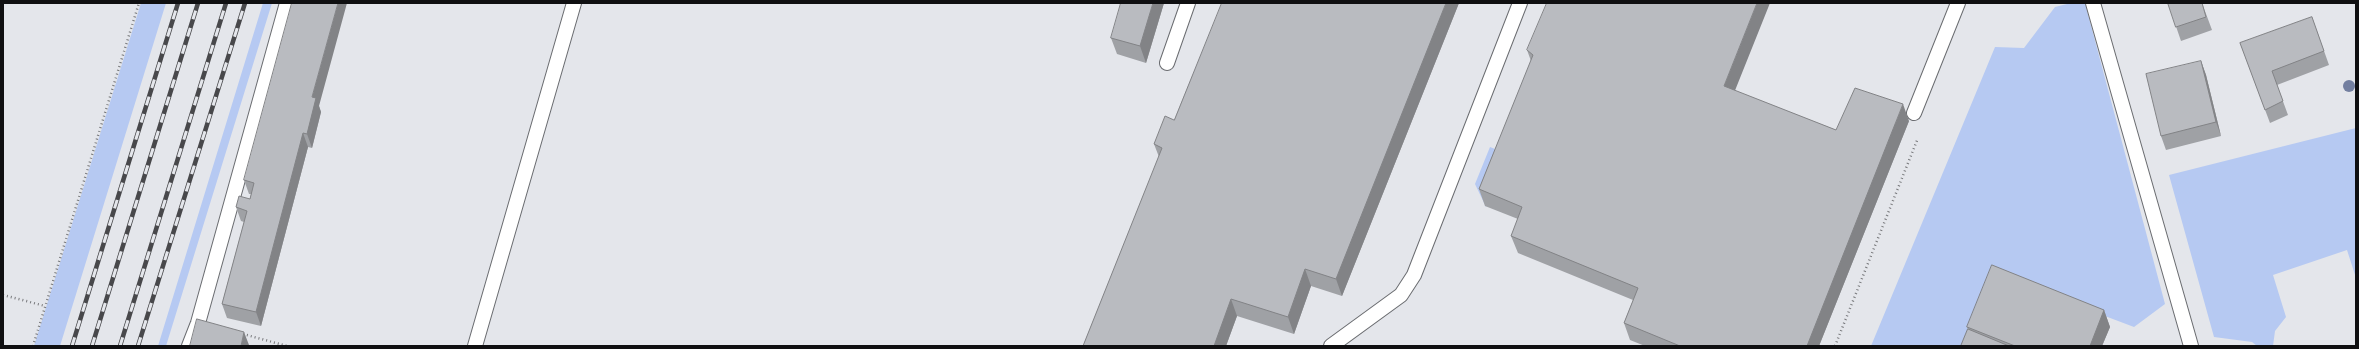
<!DOCTYPE html>
<style>
body{margin:0}
#map{position:relative;width:2359px;height:349px;overflow:hidden;background:#e4e6eb;font-family:Signika,sans-serif}
canvas{display:block}
.frame{position:absolute;inset:0;border:4px solid #0f0f11;pointer-events:none}
</style>
<div id="map">
<canvas width="2359" height="349"></canvas>
<div class="frame"></div>
</div>
<script>
const ctx = document.querySelector('canvas').getContext('2d');
ctx.lineJoin = 'round';
function paint(path, color) { ctx.fillStyle = color; ctx.fill(path, 'evenodd'); }
function trace(path, color, width, dash) { ctx.strokeStyle = color; ctx.lineWidth = width; ctx.lineCap = dash ? 'butt' : 'round'; ctx.setLineDash(dash || []); ctx.stroke(path); }
paint(new Path2D(`
 M141,3H166L60,346H34Z
 M263,3H272L166,346H158Z
 M2071,3H2085L2165,304L2134,327L1999,276L1965,346H1871L1995,47L2024,48L2055,7Z
 M2356,128V278L2347,250L2273,275L2286,317L2275,331L2273,346H2257L2252,342L2214,337L2169,175Z
 M1490,147L1508,154L1486,207L1475,184Z`), '#b6c9f2');
const lane = new Path2D(`
 M2093,3L2191,346
 M1167,63L1188,3
 M1914,113L1958,3
 M189,346L198,323L287,3
 M475,346L574,3
 M1331,346L1401,295L1414,275L1520,3`);
trace(lane, '#6a6c70', 16);
trace(new Path2D(`
 M3,295L45,306
 M243,334L287,346
 M33,346L139,3
 M1835,346L1918,138`), '#78797c', 2.5, [1, 3]);
trace(lane, '#fff', 14);
const rail = new Path2D(`
 M72,346L178,3
 M92,346L198,3
 M120,346L226,3
 M138,346L245,3`);
trace(rail, '#48484b', 4.5);
trace(rail, '#e4e6eb', 3, [9]);
ctx.fillStyle = '#737fa0';
for (const [x, y] of [
 [2349,86]
]) { ctx.beginPath(); ctx.arc(x, y, 6, 0, 2 * Math.PI); ctx.fill(); }
paint(new Path2D(`
 M1164,3L1146,63L1117,54L1111,38Z
 M1459,3L1342,296L1311,286L1294,334L1237,316L1226,346H1083L1159,157L1154,144L1174,120Z
 M2168,3H2202L2212,30L2181,41Z
 M2312,17L2329,65L2277,85L2288,115L2270,123L2240,43Z
 M1527,50L1735,91L1836,130L1909,121L1819,346H1645L1630,340L1624,323L1633,300L1518,253L1511,236L1518,219L1485,206L1479,189L1531,61Z
 M2201,61L2206,75L2221,136L2166,150L2161,136Z
 M319,106L321,112L312,148L308,147L261,326L227,318L222,304L244,222L241,221L236,207L250,199L251,194H249L244,180Z
 M2104,310L2110,327L2102,346H1961L1968,329L1967,327Z`), '#9fa1a5');
paint(new Path2D(`
 M338,3H347L319,106L321,112L312,148L307,134L312,97Z
 M1153,3H1164L1146,63L1140,46Z
 M1446,3H1459L1342,296L1336,279Z
 M1757,3H1770L1730,103L1724,86Z
 M2201,61L2206,75L2221,136L2216,122Z
 M1903,104L1909,121L1819,346H1807Z
 M303,133L308,147L261,326L256,312Z
 M1305,269L1311,286L1294,334L1288,317Z
 M1231,299L1237,316L1226,346H1214Z
 M2104,310L2110,327L2102,346H2090Z
 M244,332L249,345V346H241Z`), '#828386');
const building = new Path2D(`
 M292,3H338L312,97L316,98L307,134L303,133L256,312L222,304L247,211L236,207L239,196L250,199L254,183L244,180Z
 M1121,3H1153L1140,46L1111,38Z
 M1222,3H1446L1336,279L1305,269L1288,317L1231,299L1214,346H1083L1162,148L1154,144L1165,116L1174,120Z
 M1547,3H1757L1724,86L1836,130L1855,88L1903,104L1807,346H1680L1624,323L1638,288L1511,236L1522,207L1479,189L1533,55L1527,50Z
 M2168,3H2202L2206,17L2176,27Z
 M2312,17L2324,51L2272,71L2283,101L2265,110L2240,43Z
 M2201,61L2216,122L2161,136L2146,74Z
 M1992,265L2104,310L2090,346H2015L1967,327Z
 M197,319L244,332L241,346H190Z
 M1968,329L2009,346H1961Z`);
paint(building, '#b9bbc0');
trace(building, '#828386', 1);
</script>
